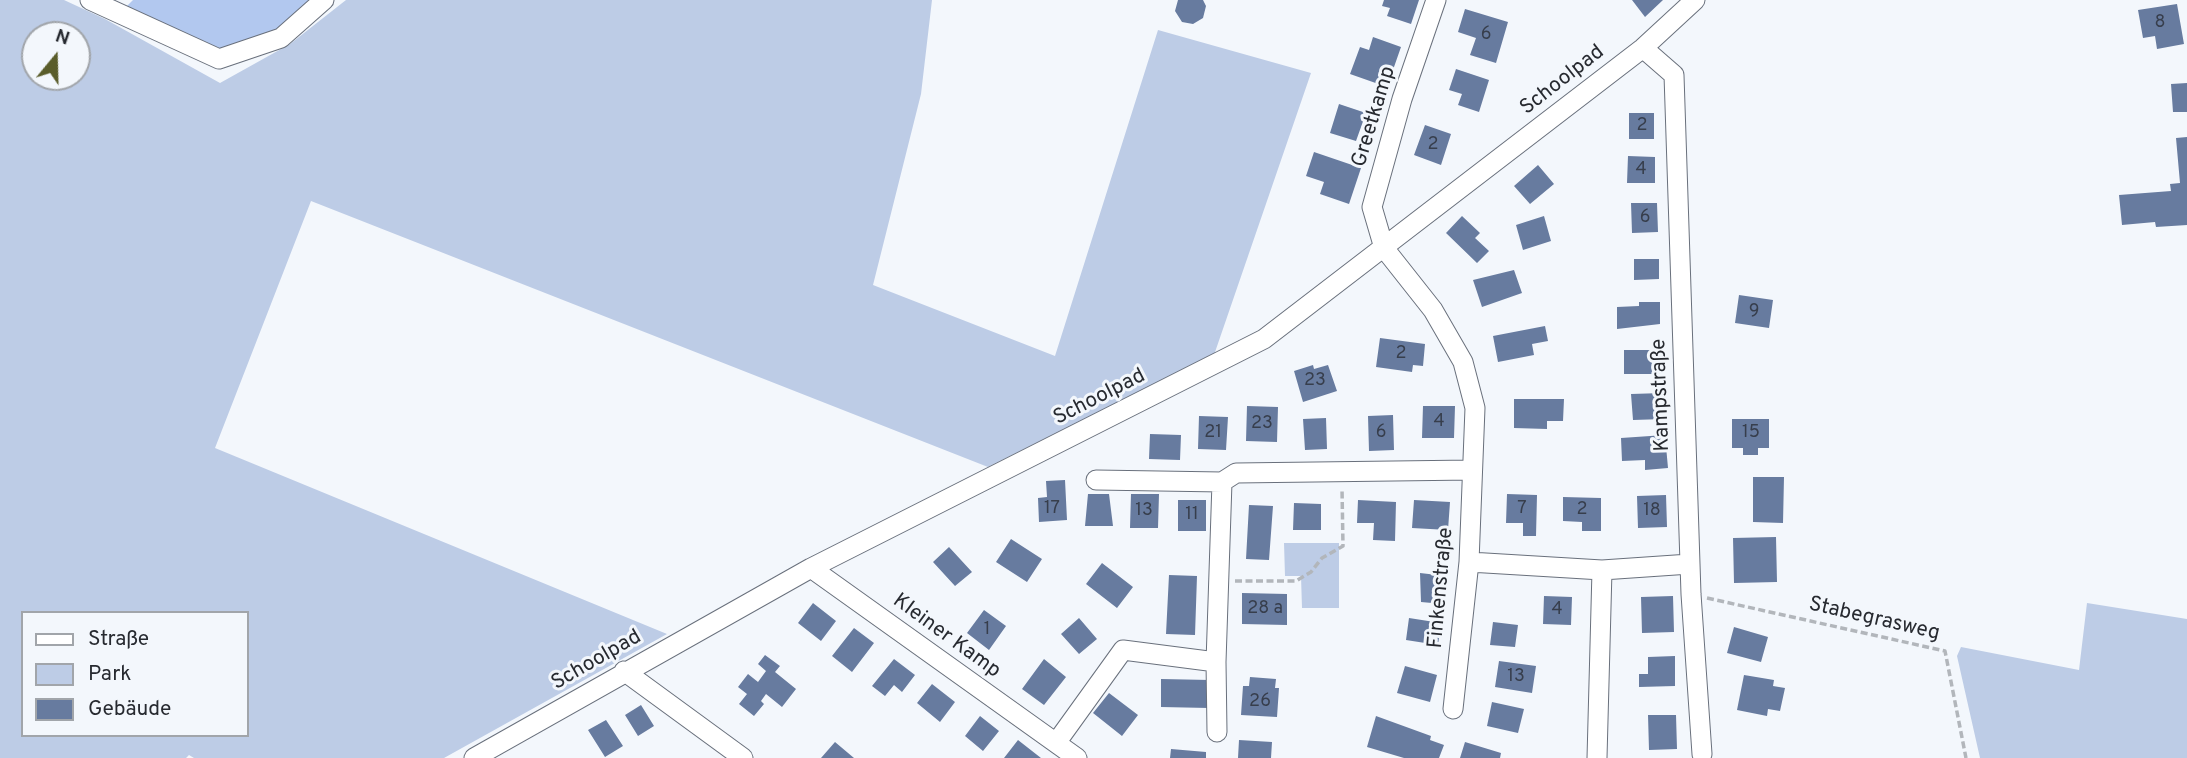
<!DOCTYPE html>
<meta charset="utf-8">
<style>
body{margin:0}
#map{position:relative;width:2187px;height:758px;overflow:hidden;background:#f3f7fc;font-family:Overpass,sans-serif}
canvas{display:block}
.legend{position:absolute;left:21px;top:611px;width:228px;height:126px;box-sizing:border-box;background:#f3f7fc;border:2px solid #a1a5aa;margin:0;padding:9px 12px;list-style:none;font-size:21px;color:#272a30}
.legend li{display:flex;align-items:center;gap:14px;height:35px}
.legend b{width:35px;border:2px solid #a1a5aa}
.north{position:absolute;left:21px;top:21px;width:70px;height:70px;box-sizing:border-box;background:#f3f7fc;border:2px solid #a1a5aa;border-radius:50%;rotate:19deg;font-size:19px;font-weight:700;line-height:28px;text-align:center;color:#272a30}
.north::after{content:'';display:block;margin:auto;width:24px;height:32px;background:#5a5d2b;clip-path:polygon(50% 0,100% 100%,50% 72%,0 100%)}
</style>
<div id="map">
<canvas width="2187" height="758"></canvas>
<ul class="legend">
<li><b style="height:9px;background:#fff"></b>Straße</li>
<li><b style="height:19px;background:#bdcce6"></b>Park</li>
<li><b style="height:19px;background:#677b9f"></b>Gebäude</li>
</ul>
<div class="north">N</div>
</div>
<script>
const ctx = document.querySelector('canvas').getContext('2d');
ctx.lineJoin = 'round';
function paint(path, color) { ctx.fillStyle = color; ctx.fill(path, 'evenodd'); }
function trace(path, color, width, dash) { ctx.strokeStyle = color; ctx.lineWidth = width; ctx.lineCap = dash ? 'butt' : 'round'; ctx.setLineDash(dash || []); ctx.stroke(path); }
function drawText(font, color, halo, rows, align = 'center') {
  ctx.font = font + ' Overpass,sans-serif'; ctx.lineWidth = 6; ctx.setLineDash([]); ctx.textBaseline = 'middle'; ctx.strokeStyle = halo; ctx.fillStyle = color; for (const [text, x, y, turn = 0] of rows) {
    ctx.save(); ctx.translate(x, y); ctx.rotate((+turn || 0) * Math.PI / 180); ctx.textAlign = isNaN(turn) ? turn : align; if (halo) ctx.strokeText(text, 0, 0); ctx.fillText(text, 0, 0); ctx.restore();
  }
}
paint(new Path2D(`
 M0,0H64L105,19L220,83L290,44L346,0H932L921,94L873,285L1055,356L1158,30L1311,73L1214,355L988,467L311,201L215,448L667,634L444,758H194L189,755L186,758H0ZM35,35H77V77H35ZM23,613H247V735H23Z
 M1284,543H1339V608H1302L1301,576H1285Z
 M2087,603L2187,619V758H1980L1957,656L1961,647L2079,670Z`), '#bdcce6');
paint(new Path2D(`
 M133,0H311L277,30L220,51L127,6Z`), '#b2c8ef');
paint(new Path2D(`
 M1178,0H1203L1206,6L1203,18L1193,24L1182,22L1175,11Z
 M1384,0H1419L1411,24L1387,16L1390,8L1382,6Z
 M1632,0H1663L1645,17Z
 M2177,4L2184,44L2157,49L2155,36L2143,38L2138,10Z
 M1465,9L1508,22L1496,63L1470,55L1476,38L1458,32Z
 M1373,37L1401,47L1387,87L1350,74L1360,47L1369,50Z
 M1456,69L1489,80L1479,112L1458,105L1462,94L1449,90Z
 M2187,83V112H2173L2171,84Z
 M1339,104L1366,113L1356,141L1330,133Z
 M1629,113H1654V139H1629Z
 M1425,125L1451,134L1441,165L1414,155Z
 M2187,137V225L2156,227L2155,222L2122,225L2119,195L2171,191L2170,184L2180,183L2176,138Z
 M1314,152L1361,168L1349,204L1320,194L1324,182L1306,176Z
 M1628,156L1655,157V183H1627Z
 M1538,165L1554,184L1530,204L1514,186Z
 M1631,203H1657L1658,232L1632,233Z
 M1462,216L1480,233L1475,238L1489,251L1477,263L1446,233Z
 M1544,216L1551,241L1523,250L1516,225Z
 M1634,259H1659V279L1634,280Z
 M1514,270L1522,293L1482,307L1473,280Z
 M1739,295L1773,300L1769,328L1735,323Z
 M1639,302H1660V324L1617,329V307L1639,306Z
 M1545,326L1548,341L1532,344L1534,355L1498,362L1493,336Z
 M1380,338L1425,344L1423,366L1413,365L1412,372L1376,367Z
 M1624,350H1663V374H1624Z
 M1313,365L1314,369L1328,365L1337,391L1303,402L1294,371Z
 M1663,393L1664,419L1633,420L1631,394Z
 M1514,399H1564L1563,421H1547V429L1514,428Z
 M1247,406L1278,407L1277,442L1246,441Z
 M1423,406H1455L1454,438H1422Z
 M1393,415L1394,450L1369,451L1368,416Z
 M1199,416L1228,417L1226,450L1198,449Z
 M1326,418L1327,449L1305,450L1303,419Z
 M1732,419H1769V448H1758V455H1743V448H1732Z
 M1150,434L1181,435L1180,460L1149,459Z
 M1665,435L1668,468L1645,470V460L1622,461L1621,438Z
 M1753,477H1784L1783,523L1753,522Z
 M1065,480L1067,520L1039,522L1038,498L1047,497L1046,481Z
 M1088,494H1109L1113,526H1085Z
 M1131,494H1159L1158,528H1130Z
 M1507,494L1537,495L1536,536H1523V523H1506Z
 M1666,495L1667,527L1638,528L1637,496Z
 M1563,497L1601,498V531H1582V522L1563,521Z
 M1178,500H1206V531H1178Z
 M1358,500L1396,502L1395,541L1373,540L1374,523H1357Z
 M1414,500L1450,502L1448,530L1412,528Z
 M1294,503L1321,504V530H1293Z
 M1249,505L1273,506L1269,560L1246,559Z
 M1776,537L1777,582L1734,583L1733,538Z
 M1011,539L1042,559L1027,582L996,562Z
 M949,547L972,572L955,586L933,562Z
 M1102,563L1133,587L1117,608L1086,584Z
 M1420,573L1446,576L1443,604L1421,602Z
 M1169,575L1197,576L1195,635L1166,634Z
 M1242,593L1287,594V625L1242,624Z
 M1544,596L1572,597L1571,625L1543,624Z
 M1673,596L1674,632L1642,633L1641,597Z
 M813,603L836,621L821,641L798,623Z
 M984,610L1006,626L989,650L967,633Z
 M1079,618L1097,639L1079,654L1061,634Z
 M1409,618L1441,623L1438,645L1406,640Z
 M1493,622L1518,625L1515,647L1490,645Z
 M1734,627L1768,637L1761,662L1727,653Z
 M854,628L874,643L852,672L832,656Z
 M765,655L780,666L775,672L796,689L782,707L766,694L761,701L764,704L754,716L739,704L747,694L738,687L748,674L758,682L766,671L758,664Z
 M1675,656V686L1639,687V674H1648V657Z
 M894,659L915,675L902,692L894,685L885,696L872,686Z
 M1044,659L1066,677L1044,705L1022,689Z
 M1499,661L1536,666L1532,693L1495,687Z
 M1405,666L1437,675L1430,702L1397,693Z
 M1744,675L1774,680L1773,686L1785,688L1780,711L1768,709L1767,716L1737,710Z
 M1250,677L1276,679L1275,688H1279L1277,717L1241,715L1243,686H1249Z
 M1161,679L1210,680L1209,708L1161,707Z
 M932,684L955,702L940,722L917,703Z
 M1109,693L1138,715L1122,736L1093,713Z
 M1492,702L1524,709L1518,733L1487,726Z
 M641,705L654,726L638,736L625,715Z
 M1648,715H1676L1677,749L1649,750Z
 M980,716L999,731L983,751L965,736Z
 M1376,716L1431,736L1430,740L1444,745L1439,758H1404L1367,747Z
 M606,720L623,746L605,757L588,730Z
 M1018,740L1041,758H1004Z
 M1239,740L1272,742L1271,758H1238Z
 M835,742L854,758H821Z
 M1465,742L1501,753L1500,758H1460Z
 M1171,749L1206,752V758H1170Z`), '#677b9f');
const minor = new Path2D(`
 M90,0L219,59L281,38L324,0
 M1436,0L1402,99L1372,207L1384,248L1433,310L1463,362L1475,408L1469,562L1453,709
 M1643,48L1674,75L1691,594L1702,754
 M1096,480L1222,482L1236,473L1472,470
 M1469,562L1602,570L1690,564
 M811,568L1077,758
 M1216,662L1217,732
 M624,671L743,758
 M1056,743L1123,650L1216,662L1222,482
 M474,758L811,568L1264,339L1643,48L1695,0
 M1597,758L1602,570`);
trace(minor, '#69707c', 21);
trace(new Path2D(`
 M1235,581H1296L1311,572L1322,558L1343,546L1342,488
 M1707,598L1945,651L1966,758`), '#b2b6bb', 3.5, [7, 3.5]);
trace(minor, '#fff', 19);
drawText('18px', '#373e4c', null, [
 ["8",2160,23],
 ["6",1486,35],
 ["2",1642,126],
 ["2",1433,145],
 ["4",1641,170],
 ["6",1645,218],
 ["9",1754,312],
 ["2",1401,354],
 ["23",1315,381],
 ["4",1439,422],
 ["23",1262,424],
 ["21",1213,433],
 ["6",1381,433],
 ["15",1751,433],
 ["17",1052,509],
 ["7",1522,509],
 ["2",1582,510],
 ["13",1144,511],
 ["18",1652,511],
 ["11",1192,515],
 ["28 a",1265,609],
 ["4",1557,610],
 ["1",987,630],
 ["13",1516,677],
 ["26",1260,702]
]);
drawText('21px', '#272a30', '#f3f7fc', [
 ["Schoolpad",1563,81,-38],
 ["Greetkamp",1375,117,-73],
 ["Kampstraße",1662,395,-92],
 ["Schoolpad",1100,398,-27],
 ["Finkenstraße",1442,588,-85],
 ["Stabegrasweg",1874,620,13],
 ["Kleiner Kamp",946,637,36],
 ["Schoolpad",597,661,-30]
]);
</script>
